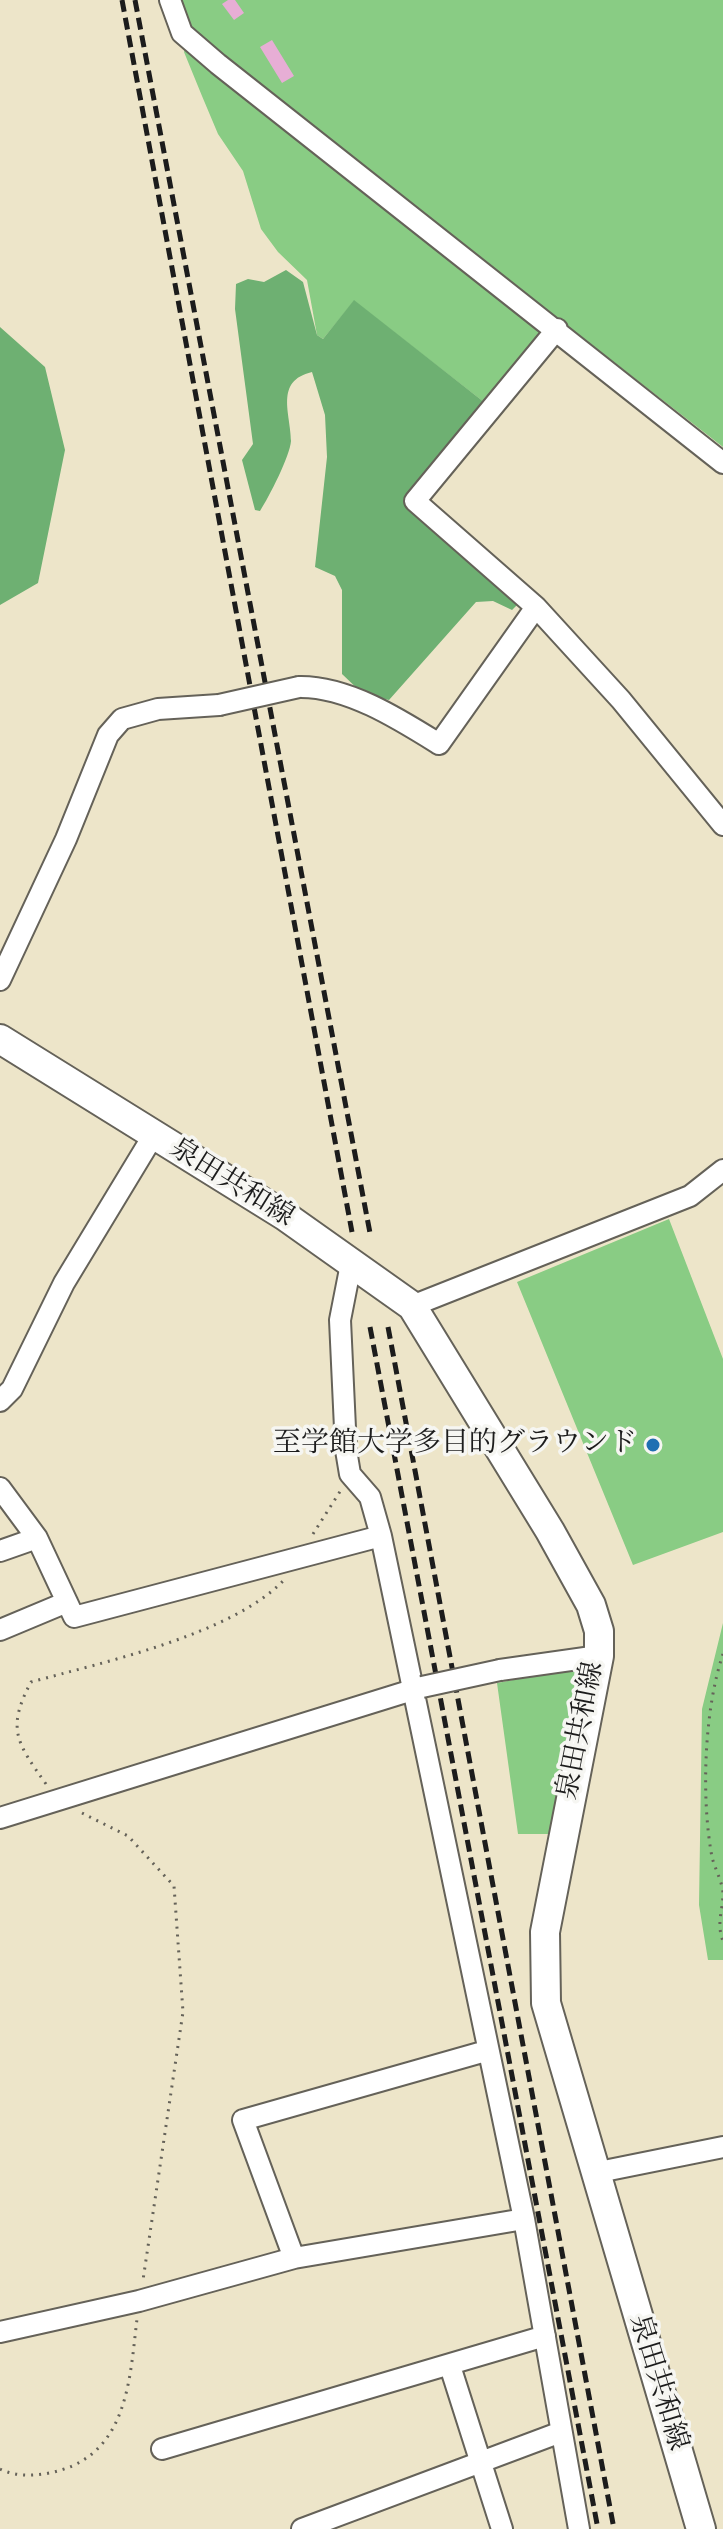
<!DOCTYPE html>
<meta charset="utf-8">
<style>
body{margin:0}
canvas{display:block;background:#ede5c9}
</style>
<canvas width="723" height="2529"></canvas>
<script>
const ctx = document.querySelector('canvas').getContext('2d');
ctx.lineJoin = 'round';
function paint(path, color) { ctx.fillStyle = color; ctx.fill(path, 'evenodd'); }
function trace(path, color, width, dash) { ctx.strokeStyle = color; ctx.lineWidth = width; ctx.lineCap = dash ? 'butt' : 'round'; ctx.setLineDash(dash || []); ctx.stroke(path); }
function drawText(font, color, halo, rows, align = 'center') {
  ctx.font = font + ' "IM FELL Double Pica","Noto Serif JP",serif'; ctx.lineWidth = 7; ctx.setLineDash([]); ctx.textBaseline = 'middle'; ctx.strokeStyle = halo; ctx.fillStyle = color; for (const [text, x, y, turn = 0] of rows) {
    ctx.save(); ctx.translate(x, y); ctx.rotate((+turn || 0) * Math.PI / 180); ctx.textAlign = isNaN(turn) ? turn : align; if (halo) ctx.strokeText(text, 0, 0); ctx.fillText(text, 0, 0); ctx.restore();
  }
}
paint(new Path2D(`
 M180,0H723V447L557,318L489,406L354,301L323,339L317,335L307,280L278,252L261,229L243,171L218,134L202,96L184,52L190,30Z
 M669,1219L723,1359V1532L633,1565L517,1282Z
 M723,1623V1960H708L699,1905L702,1709Z
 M593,1665L558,1834H518L497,1683Z`), '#89cc84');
paint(new Path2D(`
 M286,270L303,282L317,335L323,339L354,300L489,406L410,503L518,604L512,610L493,601L476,602L389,700L363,694L342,674V590L335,576L315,567L327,457L325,415L312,372C274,381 291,414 291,441C290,456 269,497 260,511L255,510L242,460L253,444L235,309L236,284L248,279L264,282Z
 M0,327L45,367L65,450L38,583L0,605Z`), '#6eb072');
paint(new Path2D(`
 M228,0H235L244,13L234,20L222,4Z
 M272,40L294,76L282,83L260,47Z`), '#e7aed5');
const street = new Path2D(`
 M170,0L182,33L218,64L723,463
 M557,329L415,501L536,607L621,700L723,825
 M299,687C347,686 399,719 439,744L536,607
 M0,980L66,839L108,735L122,719L158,709L219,705
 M351,1264L340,1320L346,1450L350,1474L370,1497L381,1536L524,2219L579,2529
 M412,1306L690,1196L723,1170
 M0,1401L12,1389L64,1283L153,1136
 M0,1488L37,1538L74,1617L381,1536
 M0,1551L37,1538
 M0,1630L67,1602
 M500,1670L599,1656
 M0,1818L422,1687
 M594,2173L723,2147
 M294,2258L243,2120L486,2051
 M0,2332L139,2301L294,2258L524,2219
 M450,2366L502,2529
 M162,2449L545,2336
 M302,2529L561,2432`);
const secondary = new Path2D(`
 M0,1039L285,1216L412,1306L550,1531L591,1605L599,1631V1656L545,1932L546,2003L701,2529`);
trace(street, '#656259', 24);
trace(secondary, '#656259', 32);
trace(new Path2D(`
 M313,1534L341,1490
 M723,1654C704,1710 701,1799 712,1857C715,1869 722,1881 723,1893C723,1911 716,1923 723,1941
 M46,1784C17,1743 6,1729 31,1682C104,1662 230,1635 283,1581
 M82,1813L128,1836L174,1886L183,2012L143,2280
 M0,2469C18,2478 42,2476 61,2470C128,2450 130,2377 137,2319`), '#656259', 3, [2, 6]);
trace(street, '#fff', 20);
trace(secondary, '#fff', 28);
trace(new Path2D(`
 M122,0L352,1232
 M135,0L370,1233
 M370,1327L598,2529
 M388,1327L614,2529`), '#1c1c1c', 5, [12, 6]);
const streetBridge = new Path2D(`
 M219,705L299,687
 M422,1687L500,1670`);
trace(streetBridge, '#656259', 24, []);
trace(streetBridge, '#fff', 20);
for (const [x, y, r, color] of [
 [653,1445,8,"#1f6fb2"]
]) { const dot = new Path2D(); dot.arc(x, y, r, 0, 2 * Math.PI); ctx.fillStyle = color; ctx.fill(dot); trace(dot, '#f6f6f2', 3); }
drawText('28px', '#1c1c1c', '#f6f6f2', [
 ["泉田共和線",231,1184,32],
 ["泉田共和線",582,1731,-79],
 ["泉田共和線",657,2383,73]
]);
drawText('28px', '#1c1c1c', '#f6f6f2', [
 ["至学館大学多目的グラウンド",637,1445]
], 'right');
</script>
